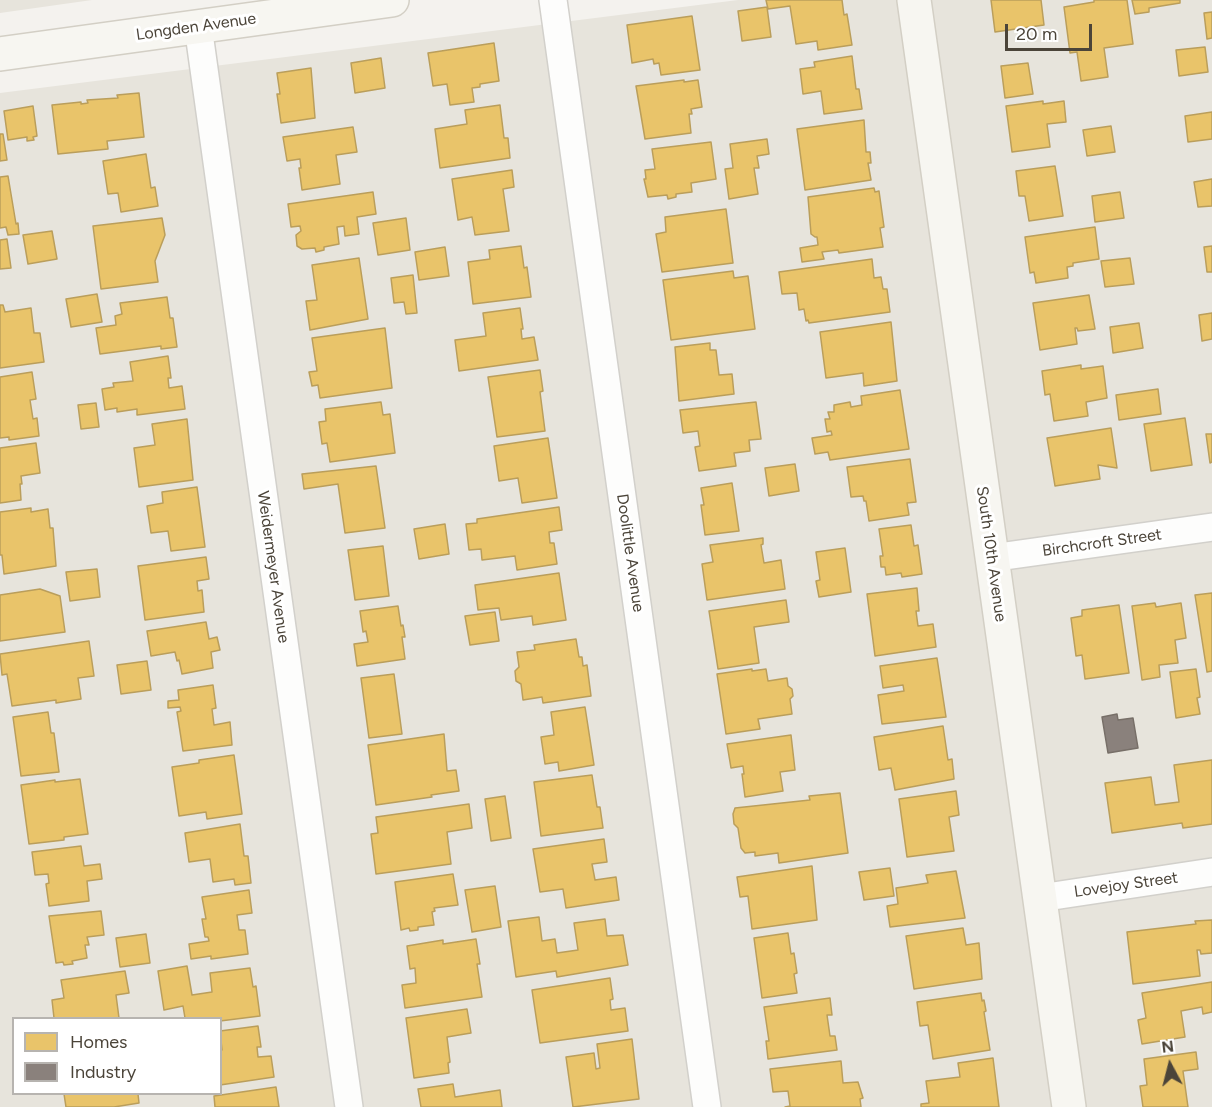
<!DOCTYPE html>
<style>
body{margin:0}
#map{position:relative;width:1212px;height:1107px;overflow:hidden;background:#f4f2ee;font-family:Figtree,sans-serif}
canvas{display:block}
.legend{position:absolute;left:12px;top:1017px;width:210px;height:78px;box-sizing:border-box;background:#fff;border:2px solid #b7b4b0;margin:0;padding:8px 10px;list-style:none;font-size:18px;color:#4b4439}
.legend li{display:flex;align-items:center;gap:12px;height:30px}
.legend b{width:30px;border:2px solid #b7b4b0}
.north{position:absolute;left:1140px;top:1035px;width:60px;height:60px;-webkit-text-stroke:4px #fff;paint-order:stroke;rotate:353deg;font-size:16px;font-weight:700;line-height:24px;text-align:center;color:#4b4439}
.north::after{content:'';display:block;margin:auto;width:21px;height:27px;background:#4b4439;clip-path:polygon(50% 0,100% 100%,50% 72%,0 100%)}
.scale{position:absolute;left:1005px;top:24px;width:87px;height:27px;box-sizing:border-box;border:3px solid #4b4439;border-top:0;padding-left:8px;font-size:18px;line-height:21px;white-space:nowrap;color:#4b4439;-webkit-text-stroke:4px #fff;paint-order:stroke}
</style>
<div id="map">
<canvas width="1212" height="1107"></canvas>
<ul class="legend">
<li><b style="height:16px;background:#e9c46a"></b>Homes</li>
<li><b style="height:16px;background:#8a817c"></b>Industry</li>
</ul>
<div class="north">N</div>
<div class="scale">20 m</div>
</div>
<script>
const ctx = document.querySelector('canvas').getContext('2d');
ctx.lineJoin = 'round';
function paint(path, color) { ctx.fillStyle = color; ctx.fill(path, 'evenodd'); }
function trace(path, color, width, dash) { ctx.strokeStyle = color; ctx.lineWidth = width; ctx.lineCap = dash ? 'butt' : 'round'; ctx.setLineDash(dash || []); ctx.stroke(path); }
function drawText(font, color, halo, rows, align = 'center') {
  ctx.font = font + ' Figtree,sans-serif'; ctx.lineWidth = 6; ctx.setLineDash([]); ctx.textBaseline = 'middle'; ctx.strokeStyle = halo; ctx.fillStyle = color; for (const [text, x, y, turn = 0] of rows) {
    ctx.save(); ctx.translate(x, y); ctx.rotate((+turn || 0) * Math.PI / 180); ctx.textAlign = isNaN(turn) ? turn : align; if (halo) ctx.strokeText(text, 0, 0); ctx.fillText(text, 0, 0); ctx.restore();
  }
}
paint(new Path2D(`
 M0,0H92L0,13Z
 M738,0H1212V1107H0V93ZM14,1018H220V1094H14Z`), '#e7e4dc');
const homes = new Path2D(`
 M766,0H842L844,15L847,14L852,45L818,50L817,41L796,44L790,6L768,9Z
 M991,0H1041L1044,25L995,32Z
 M1094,0H1127L1133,44L1104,48L1108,77L1081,81L1077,52L1070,53L1064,7L1094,2Z
 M1132,0H1180V3L1149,8V12L1135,14Z
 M767,7L771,37L742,41L738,11Z
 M1212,12V38L1207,39L1204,13Z
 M692,16L700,70L661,75L659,63L654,64L653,59L632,63L627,25Z
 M494,43L499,81L480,84V87L472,88L474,102L450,105L447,84L433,86L428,53Z
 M1205,47L1208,72L1179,76L1176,50Z
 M852,56L856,89H859L862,109L824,114L821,91L803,94L800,69L815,67L814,62Z
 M381,58L385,88L355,93L351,63Z
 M1028,63L1033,94L1005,98L1001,66Z
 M311,68L315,118L281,123L277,94H280L277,73Z
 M684,80V82L698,80L702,107L691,109L692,114H689L691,133L645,139L636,86Z
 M139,93L144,137L107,141L108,149L58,154L52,105L81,102V104L88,103L87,100L118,98L117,95Z
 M1043,101V104L1064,101L1066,122L1047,124L1050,147L1012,152L1006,106Z
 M500,105L504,138H508L510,158L440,168L435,129L467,124L465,110Z
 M33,106L37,136L33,137L34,140L27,141V137L8,140L4,111Z
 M1212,112V139L1188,142L1185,116Z
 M864,120L866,152H870L871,163H868L871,180L805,190L797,129Z
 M1111,126L1115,152L1087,156L1083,130Z
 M353,127L357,152L336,155L340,184L302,190L299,168H301L300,159L287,161L283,137Z
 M0,134H3L7,160L0,161Z
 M767,139L769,154L757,156L759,168H754L758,194L729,199L725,169L733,168L730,144Z
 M711,142L716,179L691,183L692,192L676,194V197L668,199L667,195L648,197L644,179H646L645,170L655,169L652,149Z
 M146,154L151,188L155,187L158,206L121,212L118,193L108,194L103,161Z
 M1055,166L1063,216L1029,221L1025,196H1019L1016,171Z
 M512,170L514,187L503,189L509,231L475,235L472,217L458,220L452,179Z
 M8,176L16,224L18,223L19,234L8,235L6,227L0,228V177Z
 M1212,179V206L1198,207L1194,182Z
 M874,188L875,192L879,191L884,227L880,228L883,247L839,253L838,250L822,252L824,259L802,262L800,248L818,245L817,237H815L811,234L808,197Z
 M373,192L376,214L357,217L359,234L345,236L344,226L337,227L339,244L324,247V250L316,252L315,248L302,249L297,246L296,235L301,231L300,226L291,227L288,204Z
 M1120,192L1124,218L1095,222L1092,196Z
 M726,209L733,263L662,272L656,234L666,232L665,217Z
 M162,218L165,235L155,261L158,282L101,289L93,226Z
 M406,218L410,250L378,255L373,223Z
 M1095,227L1099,259L1073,263V266L1067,267L1068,278L1036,283L1034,272L1030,273L1025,237Z
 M52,231L57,259L28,264L23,235Z
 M7,239L11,268L0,269V240Z
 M521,246L524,268L527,267L531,297L473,304L468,262L490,259L489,250Z
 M1212,246V272H1207L1204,247Z
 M445,247L449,276L419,280L415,252Z
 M359,258L368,319L310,330L306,301L317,300L312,265Z
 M1130,258L1134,284L1105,287L1101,261Z
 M872,259L874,278L881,277L883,289H887L890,312L809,323L808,320L806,321L804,309L799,310L797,293L782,294L779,272Z
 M733,271L734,278L748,276L755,329L671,340L663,280Z
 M413,275L417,313L406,314L404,302L394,303L391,278Z
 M97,294L102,322L71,327L66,299Z
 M1089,295L1095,329L1078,331L1077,328H1075L1077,344L1040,350L1033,303Z
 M167,297L170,318H173L177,347L161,349V346L100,354L96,328L116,325L115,316L122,314L120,303Z
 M0,305H3L5,312L31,308L34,333H40L44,362L0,368Z
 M520,308L523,329H521L522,339L534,337L538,360L459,371L455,340L486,336L483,313Z
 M1212,313V339L1202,341L1199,315Z
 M891,322L897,381L864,386L863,373L826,378L820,332Z
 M1139,323L1143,348L1113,353L1110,327Z
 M385,328L392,388L320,398L318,385L312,386L309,372L317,371L312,338Z
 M710,343V350H716L719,375L732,374L734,394L679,401L675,347Z
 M168,356L171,378H168L169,388L182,386L185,409L137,415V409L117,412V408L105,410L102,389L114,387L113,383L133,381L130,362Z
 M1081,365V369L1103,366L1107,398L1086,402L1088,416L1054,421L1050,394L1045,395L1042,371Z
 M540,370L543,391L540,392L545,431L497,437L488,377Z
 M32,372L36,399L30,400L33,419L37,418L39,436L9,440V437L0,438V377Z
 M1158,389L1161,414L1119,420L1116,395Z
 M900,390L909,449L830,460L828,452L815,454L812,438L832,435L831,431L827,432L825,419H830L828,412H834V405L850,402L851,407L862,405L861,396Z
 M381,402L383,415L390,414L395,453L330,462L327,443L322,444L319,422L326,421L325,409Z
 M756,402L761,439L749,440L750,451L734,453L736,466L699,471L695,447L700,446L698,431L683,433L680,410Z
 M96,403L99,427L81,429L78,405Z
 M1185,418L1192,465L1151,471L1144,424Z
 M187,419L193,480L139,487L134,448L155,445L152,424Z
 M1111,428L1117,468L1098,465L1100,479L1055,486L1047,438Z
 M1206,434H1212V462L1210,463Z
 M548,438L557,498L522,503L518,478L499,481L494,446Z
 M36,443L40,473L21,476L22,484H20L21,500L0,503V448Z
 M910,459L916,502L907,503L909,515L869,521L866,501H864L863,496L851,497L847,467Z
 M795,464L799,491L769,496L765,468Z
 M376,466L385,528L345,533L338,484L304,489L302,474Z
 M732,483L739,531L705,535L701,505H704L701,488Z
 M197,487L205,547L171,551L168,531L151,533L147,506L163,503L162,492Z
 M559,507L562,530L549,532L550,543H554L557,564L517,570L515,556L482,560L481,549L469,550L466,524L477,523V519Z
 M31,508V512L48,509L50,528H53L56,566L4,574L2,555H0V512Z
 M445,524L449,554L419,559L414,529Z
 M911,525L914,546L918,545L922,574L902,577L901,573L886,575L885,567H881L880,556H883L879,529Z
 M763,538V544L761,545L764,563L781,560L785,589L707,600L702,564L713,562L710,545Z
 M383,546L389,596L355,600L348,550Z
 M845,548L851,592L819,597L816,581L820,580L816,552Z
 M206,557L209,579L197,581L198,591L202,590L204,612L145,620L138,566Z
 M97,569L100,597L70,601L66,572Z
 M559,573L566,620L533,625L532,616L501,620L499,608L478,610L475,585Z
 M917,588L919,611H916L918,626L933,624L936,647L875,656L867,594Z
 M40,589L60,596L65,632L0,641V595Z
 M1212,593V671L1207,672L1195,595Z
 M786,600L789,622L754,627L759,663L718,669L709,611Z
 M1155,603L1156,607L1181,603L1186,638L1175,640L1178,663L1159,665L1160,677L1142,680L1132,606Z
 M1119,605L1129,673L1085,679L1082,655L1076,656L1071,618L1082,616V610Z
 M398,606L401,626L403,625L405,637H402L405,659L357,666L354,644L368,642L366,631L363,632L360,611Z
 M495,612L499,641L470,645L465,616Z
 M206,622L209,639L217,637L220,650L211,652L213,668L182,674L179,660L177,661L175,652L151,656L147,631Z
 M576,639L579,657H582L583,666L587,665L591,696L543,703L542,697L523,700L521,684L516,681L515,671L519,667L517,652L535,650L534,645Z
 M89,641L94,676L78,678L81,699L56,703V700L12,706L7,674L2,675L0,654Z
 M937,658L946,717L882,724L878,695L904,691L903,685L883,688L880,666Z
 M147,661L151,690L121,694L117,665Z
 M752,669V671L766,669L768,681L787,678L788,686L792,689L793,696L790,699L792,714L758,719L760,729L726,734L717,674Z
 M1196,669L1200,697L1197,698L1200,714L1176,718L1170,672Z
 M394,674L402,734L369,738L361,678Z
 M213,685L216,708L212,709L214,725L230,722L232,745L183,751L177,712L181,711L180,707L168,708V701L179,700L178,690Z
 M585,707L594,765L559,771L558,762L545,764L541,737L554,735L551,712Z
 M48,712L51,733H54L59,772L21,776L13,717Z
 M943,726L948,760L952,759L954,779L895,790L891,768L879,770L874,737Z
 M444,734L447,771L456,770L459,791L431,795L432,797L376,805L368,745Z
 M791,735L795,770L780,772L783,791L745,797L742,774H744L743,766L731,768L727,744Z
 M234,755L242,814L207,819L206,812L179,816L172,767L199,763V760Z
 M1212,760V824L1183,828L1182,823L1112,833L1105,783L1151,777L1155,805L1179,802L1174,765Z
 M592,775L597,807H600L603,828L541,836L534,782Z
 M80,779L88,834L64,837V840L29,844L21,785L55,780V782Z
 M956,791L959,815L949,817L954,851L907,857L899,799Z
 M840,793L848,853L779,863L778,853L755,856V852L745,853L741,848L738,828L734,824L733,814L735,808L810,800L809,796Z
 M505,796L511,838L491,841L485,799Z
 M469,804L472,828L447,832L451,864L376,874L371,834L378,833L376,817Z
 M240,824L244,856H248L251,883L235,885L234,879L213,882L210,859L189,862L185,833Z
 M604,839L607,862L592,864L595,880L616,877L619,900L566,908L563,889L540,892L533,849Z
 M81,846L84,866L100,864L102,879L87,881L89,901L49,906L46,884L49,883L48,874L35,875L32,852Z
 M812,866L817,920L752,929L748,896L740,897L737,877Z
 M890,868L894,896L864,900L859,872Z
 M956,871L965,918L890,927L887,906L898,904L896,888L928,883L926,875Z
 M453,874L458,905L434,908L435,911L432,912L434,925L418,927V930L410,931L409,928L401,930L395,882Z
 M495,886L501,927L472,932L465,890Z
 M249,890L252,913L237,915L239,930H245L248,954L211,959V956L191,959L189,944L209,941L208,937H205L202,919H206L202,897Z
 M101,911L104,935L87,937L89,945H85L87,958L72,961L73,964L64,965L63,962L56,963L49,916Z
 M539,917L542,941L555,939L557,953L578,950L574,923L605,919L607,936L623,935L628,965L557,977L556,971L516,977L508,921Z
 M1212,920V953L1201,954L1200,950H1197L1200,976L1133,984L1127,932L1196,924L1195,921Z
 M963,928L966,945L979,943L982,979L914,989L906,936Z
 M788,933L791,954L794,953L797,973L794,974L797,993L762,998L754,938Z
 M146,934L150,963L120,967L116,938Z
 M476,939L480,964H477L482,997L405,1008L402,985L416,983L415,968L410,969L407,946L443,940V944Z
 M187,966L192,995L212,992L210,973L250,968L253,987L256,986L260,1016L220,1021V1018H185L183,1006L164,1010L158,971Z
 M125,971L129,993L116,995L119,1018H54L52,1000L64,998L61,980Z
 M610,978L613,999L610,1000L611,1010L625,1008L628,1031L540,1043L532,990Z
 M1212,982V1012L1203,1014L1202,1007L1181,1011L1185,1037L1142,1044L1138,1020L1146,1018L1142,993Z
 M981,993L982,1001L984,1000L986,1011L984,1012L990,1050L933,1059L928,1025L920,1026L917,1002Z
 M830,998L832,1015H827L830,1036H835L837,1050L768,1059L766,1041H769L764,1007Z
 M467,1009L471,1033L447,1037L450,1062L448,1063L449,1073L414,1078L406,1018Z
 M258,1026L261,1047H257L258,1057L271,1056L274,1077L220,1085V1050H222L220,1031Z
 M632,1039L639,1099L573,1107L566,1057L594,1053L596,1069L600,1068L597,1044Z
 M1196,1052L1198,1069L1183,1071L1188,1107H1143L1140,1086L1147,1085L1144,1059Z
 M993,1058L999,1107H921V1104L929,1103L926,1081L960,1077L958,1063Z
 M841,1061L843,1083L858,1082L863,1098L860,1099L861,1107H785L790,1106L788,1091L773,1092L770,1069Z
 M453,1084L455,1097L500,1090L502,1107H421L418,1089Z
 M276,1087L279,1107H215L214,1096Z
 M64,1094H138L139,1103L114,1107H66Z`);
paint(homes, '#e9c46a');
trace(homes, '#ba9e5b', 1.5);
const industry = new Path2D(`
 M1117,714L1118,720L1133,718L1138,748L1108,753L1102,717Z`);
paint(industry, '#8a817c');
trace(industry, '#776f68', 1.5);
const street = new Path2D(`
 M553,0L707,1107
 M198,26L349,1107
 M991,558L1212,527
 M1040,898L1212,872`);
const secondary = new Path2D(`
 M914,0L1069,1107
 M0,54L392,0`);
trace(street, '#d2d0cb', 30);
trace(secondary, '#d3cfc5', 36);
trace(street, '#fdfdfc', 27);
trace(secondary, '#f7f6f1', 33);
drawText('16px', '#4b4439', '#fff', [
 ["Longden Avenue",196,27,-8],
 ["Birchcroft Street",1102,543,-8],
 ["Doolittle Avenue",630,553,82],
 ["South 10th Avenue",991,554,82],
 ["Weidermeyer Avenue",273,567,82],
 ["Lovejoy Street",1126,885,-8]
]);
</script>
